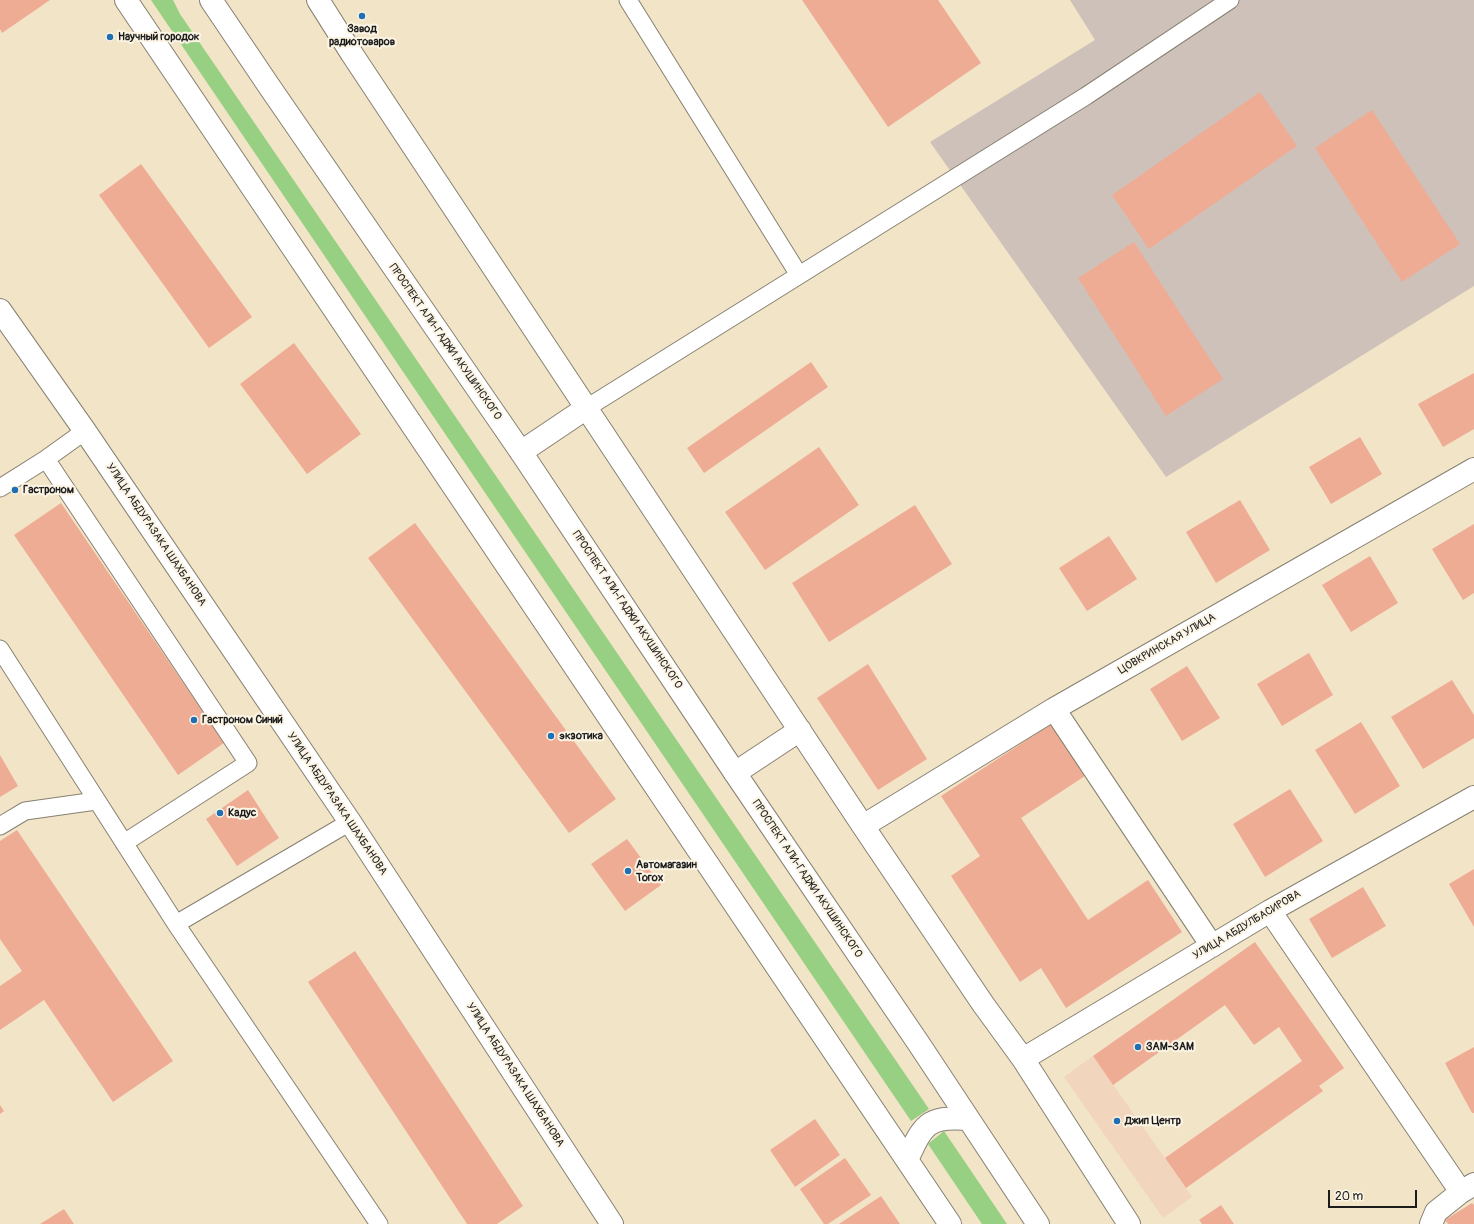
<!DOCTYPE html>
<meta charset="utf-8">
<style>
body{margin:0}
#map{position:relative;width:1474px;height:1224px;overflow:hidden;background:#f2e4c7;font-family:Pangolin,sans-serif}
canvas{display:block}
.scale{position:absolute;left:1328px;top:1190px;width:89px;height:18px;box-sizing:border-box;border:2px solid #1c1c1c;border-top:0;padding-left:5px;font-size:12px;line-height:14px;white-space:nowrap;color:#1c1c1c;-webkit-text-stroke:3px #fcf5e5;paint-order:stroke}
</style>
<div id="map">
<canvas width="1474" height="1224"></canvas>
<div class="scale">20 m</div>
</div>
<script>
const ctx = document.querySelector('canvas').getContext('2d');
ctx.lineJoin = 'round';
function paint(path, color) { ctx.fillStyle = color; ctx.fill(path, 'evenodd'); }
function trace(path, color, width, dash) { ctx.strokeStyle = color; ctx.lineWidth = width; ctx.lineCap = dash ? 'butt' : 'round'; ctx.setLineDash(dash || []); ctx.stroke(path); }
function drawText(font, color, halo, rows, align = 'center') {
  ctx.font = font + ' Pangolin,sans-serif'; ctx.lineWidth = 4; ctx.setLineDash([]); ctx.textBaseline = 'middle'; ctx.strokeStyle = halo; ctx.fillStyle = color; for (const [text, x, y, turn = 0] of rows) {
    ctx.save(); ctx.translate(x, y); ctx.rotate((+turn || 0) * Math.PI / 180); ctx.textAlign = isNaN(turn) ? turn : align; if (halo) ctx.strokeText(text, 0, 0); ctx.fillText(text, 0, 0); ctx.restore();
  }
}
paint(new Path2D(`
 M1093,1056L1192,1197L1163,1218L1064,1077Z`), '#f1d5bd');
paint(new Path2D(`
 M1070,0H1474V286L1166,477L930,142L1095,40Z`), '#cec1ba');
paint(new Path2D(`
 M151,0H173L180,14L929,1109L911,1121Z
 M944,1131L1007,1224H982L928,1144Z`), '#97d082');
paint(new Path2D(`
 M0,0H50L2,33L0,29Z
 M802,0H938L981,63L888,127Z
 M1260,92L1297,146L1149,249L1112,195Z
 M1372,110L1460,244L1402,282L1315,148Z
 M141,164L252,317L209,348L99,195Z
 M1134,242L1223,379L1166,416L1078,278Z
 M294,343L361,434L307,474L240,384Z
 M811,362L828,387L704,473L687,448Z
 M1474,373V429L1443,447L1418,404Z
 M1360,437L1382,474L1331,504L1309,467Z
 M819,447L859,505L765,570L725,512Z
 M1240,500L1270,550L1216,583L1186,532Z
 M61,503L224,743L178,775L14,535Z
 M915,505L952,564L829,642L792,583Z
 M415,523L616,799L569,833L368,558Z
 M1474,524V593L1463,600L1432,549Z
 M1109,536L1137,579L1087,611L1059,568Z
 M1370,556L1398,603L1351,632L1322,585Z
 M1309,653L1333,695L1282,726L1257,684Z
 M868,664L927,759L878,790L817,698Z
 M1187,666L1220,718L1182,741L1150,689Z
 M1452,680L1474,715V738L1423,769L1391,717Z
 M1054,722L1088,774L1021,818L1088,920L1148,880L1182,932L1066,1008L1041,968L1020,982L951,876L980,856L941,796Z
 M1361,722L1400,786L1355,814L1315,750Z
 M0,755L18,786L0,797Z
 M1290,789L1323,841L1265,877L1233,824Z
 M248,790L279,838L237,866L206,819Z
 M17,830L173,1061L113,1102L44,1000L0,1030V986L22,971L0,939V841Z
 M627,839L661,885L625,911L591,864Z
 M1474,869V927L1449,884Z
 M1363,887L1386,926L1332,958L1309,919Z
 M1255,942L1344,1068L1319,1086L1323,1091L1186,1188L1165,1158L1302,1061L1279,1027L1254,1045L1225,1005L1113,1085L1093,1056Z
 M355,951L523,1206L497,1224H467L308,982Z
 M1474,1047V1113H1472L1445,1063Z
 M0,1105L4,1111L0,1114Z
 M815,1119L840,1155L795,1187L770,1150Z
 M845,1158L871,1195L828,1224H824L800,1189Z
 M881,1196L900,1224H839Z
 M1472,1203L1474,1205V1224H1448L1445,1220Z
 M1221,1205L1234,1224H1202L1199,1220Z
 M64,1209L74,1224H40Z`), '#efac95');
const service = new Path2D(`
 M628,0L799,275
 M585,409L1086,96L1230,0
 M46,459L85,431
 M0,488L46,459L248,763L124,843
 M0,649L176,924
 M350,822L176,924L379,1224
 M0,826L25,811L96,801`);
const minor = new Path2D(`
 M318,0L352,54L863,826L983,1004L1023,1059L1129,1224
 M0,310L85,431L350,822L612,1224
 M521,452L585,409
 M1054,709L1212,946
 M735,773L800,730
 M863,826L1054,709L1474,469
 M1270,911L1461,1192
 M1023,1059L1270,911L1474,797
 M1431,1224L1436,1212L1461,1192L1474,1184`);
const trunk = new Path2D(`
 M126,0L950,1224
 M211,0L271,89L521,452L735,773L919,1044L1038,1224
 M907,1160C923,1125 927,1116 967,1119`);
trace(service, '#878072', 19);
trace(minor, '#878072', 24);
trace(trunk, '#878072', 24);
trace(service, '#fff', 17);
trace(minor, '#fff', 22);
trace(trunk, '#fff', 22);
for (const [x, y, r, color] of [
 [362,16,4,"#1f6fb2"],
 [110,37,4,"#1f6fb2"],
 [15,490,4,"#1f6fb2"],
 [194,720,4,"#1f6fb2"],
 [551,736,4,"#1f6fb2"],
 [220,813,4,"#1f6fb2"],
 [628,871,4,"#1f6fb2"],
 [1138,1047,4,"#1f6fb2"],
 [1117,1121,4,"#1f6fb2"]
]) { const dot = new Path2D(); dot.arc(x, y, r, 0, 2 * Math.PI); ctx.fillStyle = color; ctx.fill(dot); trace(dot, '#fcf5e5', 1.5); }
drawText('bold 11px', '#1c1c1c', '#fcf5e5', [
 ["Завод",362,29,"center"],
 ["радиотоваров",362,42,"center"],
 ["Научный городок",118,37],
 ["Гастроном",23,490],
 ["Гастроном Синий",202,720],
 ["экзотика",559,736],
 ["Кадус",228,813],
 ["Автомагазин",636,865],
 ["Тогох",636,878],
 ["ЗАМ-ЗАМ",1146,1047],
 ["Джип Центр",1125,1121]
], 'left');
drawText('11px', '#1c1c1c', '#fcf5e5', [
 ["ПРОСПЕКТ АЛИ-ГАДЖИ АКУШИНСКОГО",445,342,55],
 ["УЛИЦА АБДУРАЗАКА ШАХБАНОВА",156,535,56],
 ["ПРОСПЕКТ АЛИ-ГАДЖИ АКУШИНСКОГО",627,610,56],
 ["ЦОВКРИНСКАЯ УЛИЦА",1167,644,-30],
 ["УЛИЦА АБДУРАЗАКА ШАХБАНОВА",337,804,56],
 ["ПРОСПЕКТ АЛИ-ГАДЖИ АКУШИНСКОГО",807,879,56],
 ["УЛИЦА АБДУЛБАСИРОВА",1247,925,-31],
 ["УЛИЦА АБДУРАЗАКА ШАХБАНОВА",515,1075,57]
]);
</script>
